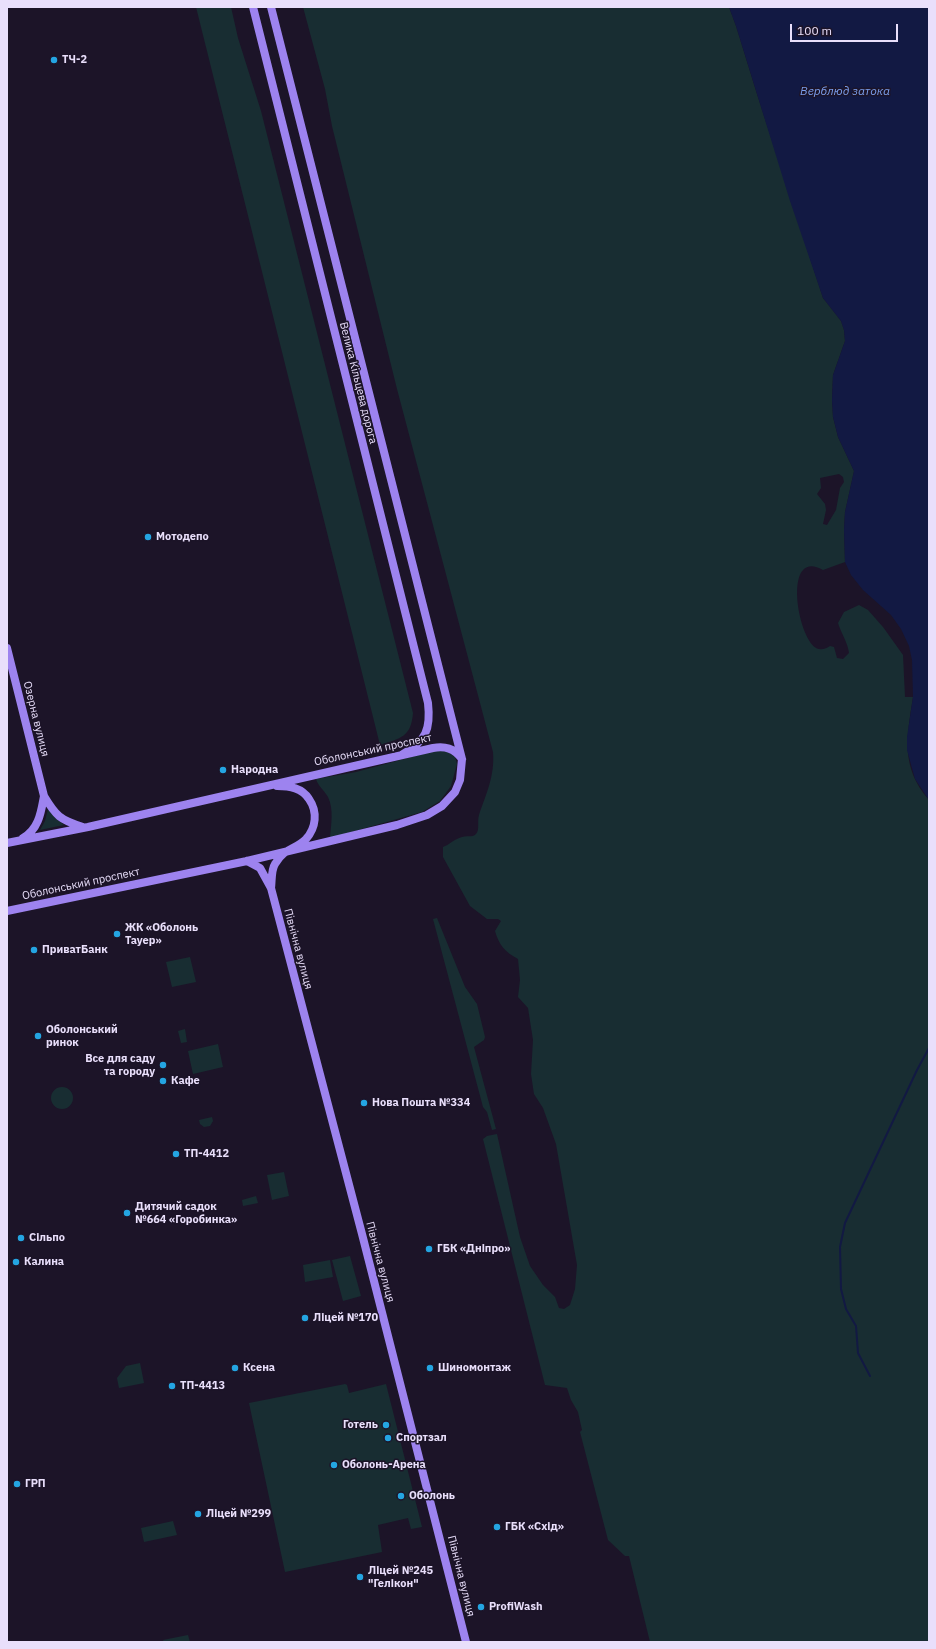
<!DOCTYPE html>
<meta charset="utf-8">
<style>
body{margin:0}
#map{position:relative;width:936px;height:1649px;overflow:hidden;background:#1c1428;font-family:"IBM Plex Sans",sans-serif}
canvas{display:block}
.frame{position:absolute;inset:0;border:8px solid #e9dffb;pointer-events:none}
.scale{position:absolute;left:790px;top:24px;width:108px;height:18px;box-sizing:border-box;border:2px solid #e9dffb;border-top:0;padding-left:5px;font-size:12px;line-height:14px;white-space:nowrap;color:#e9dffb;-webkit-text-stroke:3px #1c1428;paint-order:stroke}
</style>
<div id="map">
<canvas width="936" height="1649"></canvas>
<div class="frame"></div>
<div class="scale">100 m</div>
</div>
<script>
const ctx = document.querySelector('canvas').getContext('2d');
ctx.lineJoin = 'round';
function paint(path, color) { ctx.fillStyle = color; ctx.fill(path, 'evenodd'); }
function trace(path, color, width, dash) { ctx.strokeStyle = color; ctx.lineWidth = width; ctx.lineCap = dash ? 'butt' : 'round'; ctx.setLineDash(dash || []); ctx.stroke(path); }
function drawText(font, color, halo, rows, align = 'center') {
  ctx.font = font + ' "IBM Plex Sans",sans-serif'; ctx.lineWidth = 3; ctx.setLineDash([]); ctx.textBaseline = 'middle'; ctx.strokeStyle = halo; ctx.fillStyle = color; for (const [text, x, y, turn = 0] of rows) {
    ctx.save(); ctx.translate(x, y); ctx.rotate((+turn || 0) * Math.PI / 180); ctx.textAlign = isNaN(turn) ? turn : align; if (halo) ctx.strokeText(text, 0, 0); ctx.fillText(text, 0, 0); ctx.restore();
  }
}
paint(new Path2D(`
 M196,7H231L238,38L261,111L413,713C411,737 401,738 380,745Z
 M303,7H729L736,26L757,94L823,298L841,321L844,330L845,341L833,375L832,400L833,417L838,437L854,471L845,512L844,530L845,562L823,570C781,546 798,645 819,649C823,650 827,648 830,646L834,647L837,658L843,659L849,653C848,643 841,633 838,623L844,612L859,605L868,610L883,627L903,655L905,697H913C907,736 900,767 929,800V1642H650L629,1556H625L608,1540L580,1432L582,1430L578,1412L571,1400L567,1388L545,1385L483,1139L487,1136L497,1134L520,1237L530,1266L543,1285L555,1297L559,1308L564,1309L570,1305L575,1289L577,1265L556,1144L543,1108L534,1094L531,1074L533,1040L528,1008L518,997L520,980L518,959C505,952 499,945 495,931L501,921L498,919H487L470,906L443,857V847C449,845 454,839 462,837C467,835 472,838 476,834C480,830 477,821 479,815C486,794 495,776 493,752L397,389L332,126L325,89ZM839,474L843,477L844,482L840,488L836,510L827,525L823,524L826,510L825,504L817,494L821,488L820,478Z
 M437,750L448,752L455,757L457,764L451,786L440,801L422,812L330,838C331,825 334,809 328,797C324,790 318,786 316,779L356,772Z
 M48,809L54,817L64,825L40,830L45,821Z
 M437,918L465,987L477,1004L485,1037L484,1040L474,1047L496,1129L492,1130L487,1112L483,1107L433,919Z
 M190,957L196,982L172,987L166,962Z
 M185,1029L187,1042L181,1043L178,1031Z
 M218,1044L223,1067L193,1074L188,1051Z
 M51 1098a11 11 0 1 1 22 0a11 11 0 1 1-22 0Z
 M212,1117L213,1121L210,1126L204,1127L200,1124L199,1120Z
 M284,1172L289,1196L272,1200L267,1175Z
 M256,1196L258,1203L243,1206L242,1200Z
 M350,1256L361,1296L343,1301L332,1260Z
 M330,1260L333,1277L305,1282L303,1265Z
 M140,1363L144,1383L119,1388L117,1378L126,1366Z
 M345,1384L347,1385L349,1393L386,1384L422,1527L411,1529L408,1518L378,1525L382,1552L285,1572L249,1403Z
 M173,1521L177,1535L144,1542L141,1528Z
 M188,1635L190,1642H164L163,1640Z`), '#182d32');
paint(new Path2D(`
 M729,7H929V800L915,779L907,750V737L913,697L912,660L909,646L901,629L891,615L863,590L851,575L845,562L844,530L845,512L854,471L838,437L833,417L832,400L833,375L845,341L844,330L841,321L823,298L790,201L736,26Z`), '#121943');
trace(new Path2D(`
 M870,1376L858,1353L856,1326L846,1309L841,1289L840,1247L845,1223L917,1070L929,1048`), '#121943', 2);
trace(new Path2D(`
 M253,7L428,703C431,729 426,741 403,754
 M7,648L44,796C56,816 60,820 83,827
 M23,838C39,829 41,812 44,796
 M7,843L88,827L433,748C445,746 454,748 462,759
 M247,861L260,868L271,888L362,1234L466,1642
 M271,888C272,881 271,870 275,864C285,847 295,850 306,839C316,828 318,812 309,799C302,788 290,786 277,786
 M7,911L247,861L397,825L427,815L442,806L455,792L460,780L462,759L271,7`), '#9d83ef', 8);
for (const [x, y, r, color] of [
 [54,60,4,"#24a5e2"],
 [148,537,4,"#24a5e2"],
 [223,770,4,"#24a5e2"],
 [117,934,4,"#24a5e2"],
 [34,950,4,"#24a5e2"],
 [38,1036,4,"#24a5e2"],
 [163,1065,4,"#24a5e2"],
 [163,1081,4,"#24a5e2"],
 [364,1103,4,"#24a5e2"],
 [176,1154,4,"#24a5e2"],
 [127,1213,4,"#24a5e2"],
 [21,1238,4,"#24a5e2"],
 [429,1249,4,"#24a5e2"],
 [16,1262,4,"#24a5e2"],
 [305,1318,4,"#24a5e2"],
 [235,1368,4,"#24a5e2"],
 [430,1368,4,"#24a5e2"],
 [172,1386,4,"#24a5e2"],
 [386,1425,4,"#24a5e2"],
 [388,1438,4,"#24a5e2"],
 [334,1465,4,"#24a5e2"],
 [17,1484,4,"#24a5e2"],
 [401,1496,4,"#24a5e2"],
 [198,1514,4,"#24a5e2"],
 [497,1527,4,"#24a5e2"],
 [360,1577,4,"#24a5e2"],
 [481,1607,4,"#24a5e2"]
]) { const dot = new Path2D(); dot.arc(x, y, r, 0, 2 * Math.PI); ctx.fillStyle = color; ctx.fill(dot); trace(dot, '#1c1428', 1.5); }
drawText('bold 11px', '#e9dffb', '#1c1428', [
 ["ТЧ-2",62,60],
 ["Мотодепо",156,537],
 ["Народна",231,770],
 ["ЖК «Оболонь",125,928],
 ["Тауер»",125,941],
 ["ПриватБанк",42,950],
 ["Оболонський",46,1030],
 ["ринок",46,1043],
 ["Все для саду",155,1059,"right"],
 ["та городу",155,1072,"right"],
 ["Кафе",171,1081],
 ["Нова Пошта №334",372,1103],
 ["ТП-4412",184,1154],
 ["Дитячий садок",135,1207],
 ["№664 «Горобинка»",135,1220],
 ["Сільпо",29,1238],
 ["ГБК «Дніпро»",437,1249],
 ["Калина",24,1262],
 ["Ліцей №170",313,1318],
 ["Ксена",243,1368],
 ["Шиномонтаж",438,1368],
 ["ТП-4413",180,1386],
 ["Готель",378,1425,"right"],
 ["Спортзал",396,1438],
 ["Оболонь-Арена",342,1465],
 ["ГРП",25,1484],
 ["Оболонь",409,1496],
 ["Ліцей №299",206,1514],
 ["ГБК «Схід»",505,1527],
 ["Ліцей №245",368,1571],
 ["\"Гелікон\"",368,1584],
 ["ProfiWash",489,1607]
], 'left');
drawText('11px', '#e9dffb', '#1c1428', [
 ["Велика Кільцева дорога",358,383,76],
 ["Озерна вулиця",36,719,76],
 ["Оболонський проспект",373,750,-12],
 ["Оболонський проспект",81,884,-12],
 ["Північна вулиця",298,949,75],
 ["Північна вулиця",380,1262,75],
 ["Північна вулиця",461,1576,76]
]);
drawText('italic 12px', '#7b9fee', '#1c1428', [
 ["Верблюд затока",845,92]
]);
</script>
